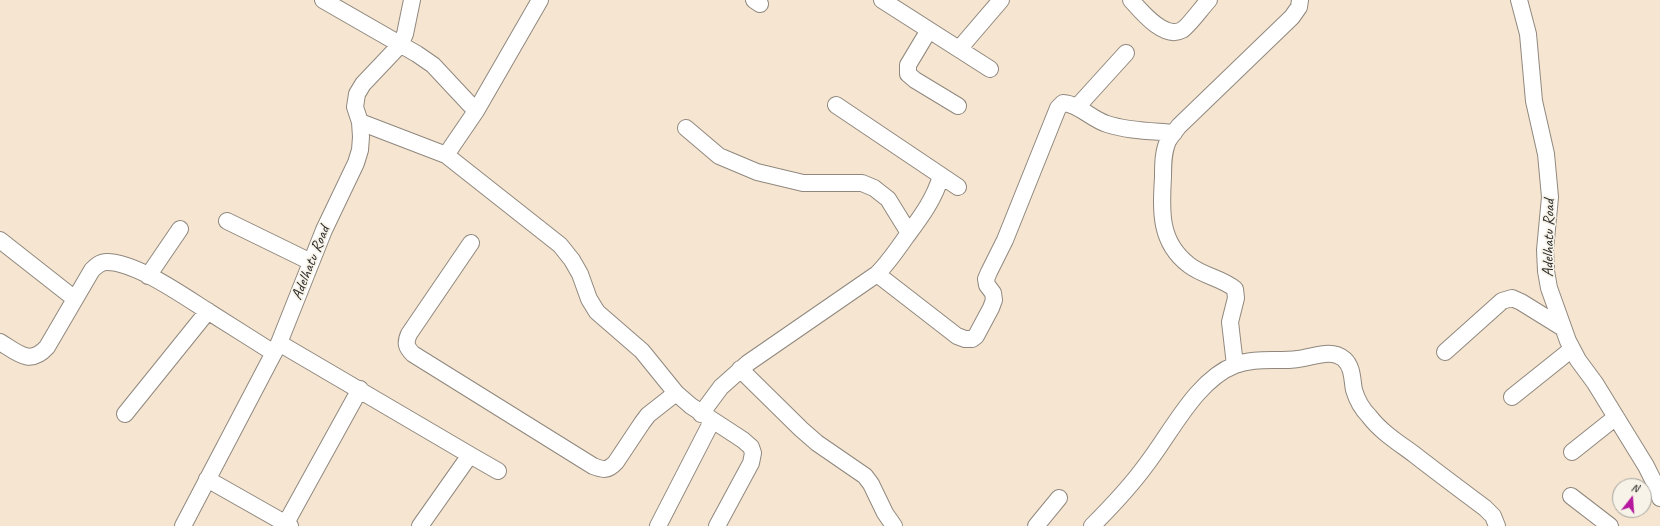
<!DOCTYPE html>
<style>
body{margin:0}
#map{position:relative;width:1660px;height:526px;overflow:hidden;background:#f5e5d1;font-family:Caveat,sans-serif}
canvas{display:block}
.north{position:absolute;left:1612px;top:478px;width:40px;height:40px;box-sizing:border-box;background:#f7f3e8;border:1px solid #a5a39c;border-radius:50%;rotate:17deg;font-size:11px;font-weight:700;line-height:16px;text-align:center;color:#2b2b2b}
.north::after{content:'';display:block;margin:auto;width:14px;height:18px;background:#b5179e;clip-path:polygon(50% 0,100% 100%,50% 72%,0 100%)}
</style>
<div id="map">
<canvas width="1660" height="526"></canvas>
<div class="north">N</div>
</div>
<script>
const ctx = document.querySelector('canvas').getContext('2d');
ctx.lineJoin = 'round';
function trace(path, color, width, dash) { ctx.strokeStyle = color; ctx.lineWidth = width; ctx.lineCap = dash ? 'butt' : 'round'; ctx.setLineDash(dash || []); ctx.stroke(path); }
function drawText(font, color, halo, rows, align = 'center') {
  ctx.font = font + ' Caveat,sans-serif'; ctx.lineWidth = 3.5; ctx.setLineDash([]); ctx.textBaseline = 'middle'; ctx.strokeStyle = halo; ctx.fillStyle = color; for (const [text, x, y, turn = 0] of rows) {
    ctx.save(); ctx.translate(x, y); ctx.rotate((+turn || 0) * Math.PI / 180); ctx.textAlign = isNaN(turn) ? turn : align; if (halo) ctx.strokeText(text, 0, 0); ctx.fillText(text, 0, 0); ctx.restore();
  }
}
const street = new Path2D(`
 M323,0L417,54L433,65L476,111
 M754,0L760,4
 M882,0L990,69
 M1131,0C1141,11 1164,40 1182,30C1188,27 1203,6 1209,0
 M1519,0L1528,34L1534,101L1546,154L1550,197L1545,250L1546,271L1549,288L1568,341L1578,360L1595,383L1646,466L1657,488L1660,498
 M929,30L908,65V74L915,80L958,106
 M959,49L1001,0
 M836,105L958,187
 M1077,107L1126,53
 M360,122L446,155L560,245L572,260L580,274L589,299L597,312L642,351L676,393L691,406L743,440L751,447L753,453L751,463L717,526
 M686,128L719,156L757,172L803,183H862L874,188L888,199L909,233
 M446,155L476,111L540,0
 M227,221L311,262
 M0,240L75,299
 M471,243L409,334C405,343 406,347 413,354L593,466C603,470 608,471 616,462L642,423L648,415L676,393
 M877,274L957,336L965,339H972L976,336L991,308L994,300L993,293L987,285L986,279L989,272L1005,240L1058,108L1063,103C1079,104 1091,119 1107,124C1128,131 1152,131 1174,133
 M148,276L180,229
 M0,342C18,353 30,366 47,347L92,270C96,266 100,262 107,262C136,262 185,297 209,312C231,326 252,339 274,353
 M279,343L470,455L420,526
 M1445,352L1502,301L1512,298L1521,302L1563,328
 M1235,365L1230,322L1236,298L1235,289C1222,278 1203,276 1189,265C1159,242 1161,211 1163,177C1163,165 1163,152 1168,141C1171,136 1175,131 1179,126L1292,17L1299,7L1300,0
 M740,369L801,429L817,443L865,476L871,484L885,513L894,526
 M1512,397L1572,349
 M125,414L208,311
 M701,414L721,387L748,363L877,274C888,263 897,250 906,237C920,218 934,200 941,176
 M1572,452L1616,417
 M470,455L498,471
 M207,479L290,526
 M1571,496L1610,526
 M286,523L360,389
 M183,526L279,343L324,230L356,163L360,150L361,137L360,122L355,107L357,94L363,84L400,45L405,34L412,0
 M658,526L712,421
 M1036,526L1059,498
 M1092,526C1111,507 1130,487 1146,465C1171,433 1196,380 1235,365C1255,357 1278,362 1298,359C1314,357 1331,348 1344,359C1353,367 1352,380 1354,390C1357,400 1362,409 1369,416C1381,432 1399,443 1415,455C1438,473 1461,490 1485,508L1493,516L1497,526`);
trace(street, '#90887e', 18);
trace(street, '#fff', 16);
drawText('16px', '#2b2b2b', '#f7f3e8', [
 ["Adelhatu Road",1549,238,-89],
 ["Adelhatu Road",311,263,-68]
]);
</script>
